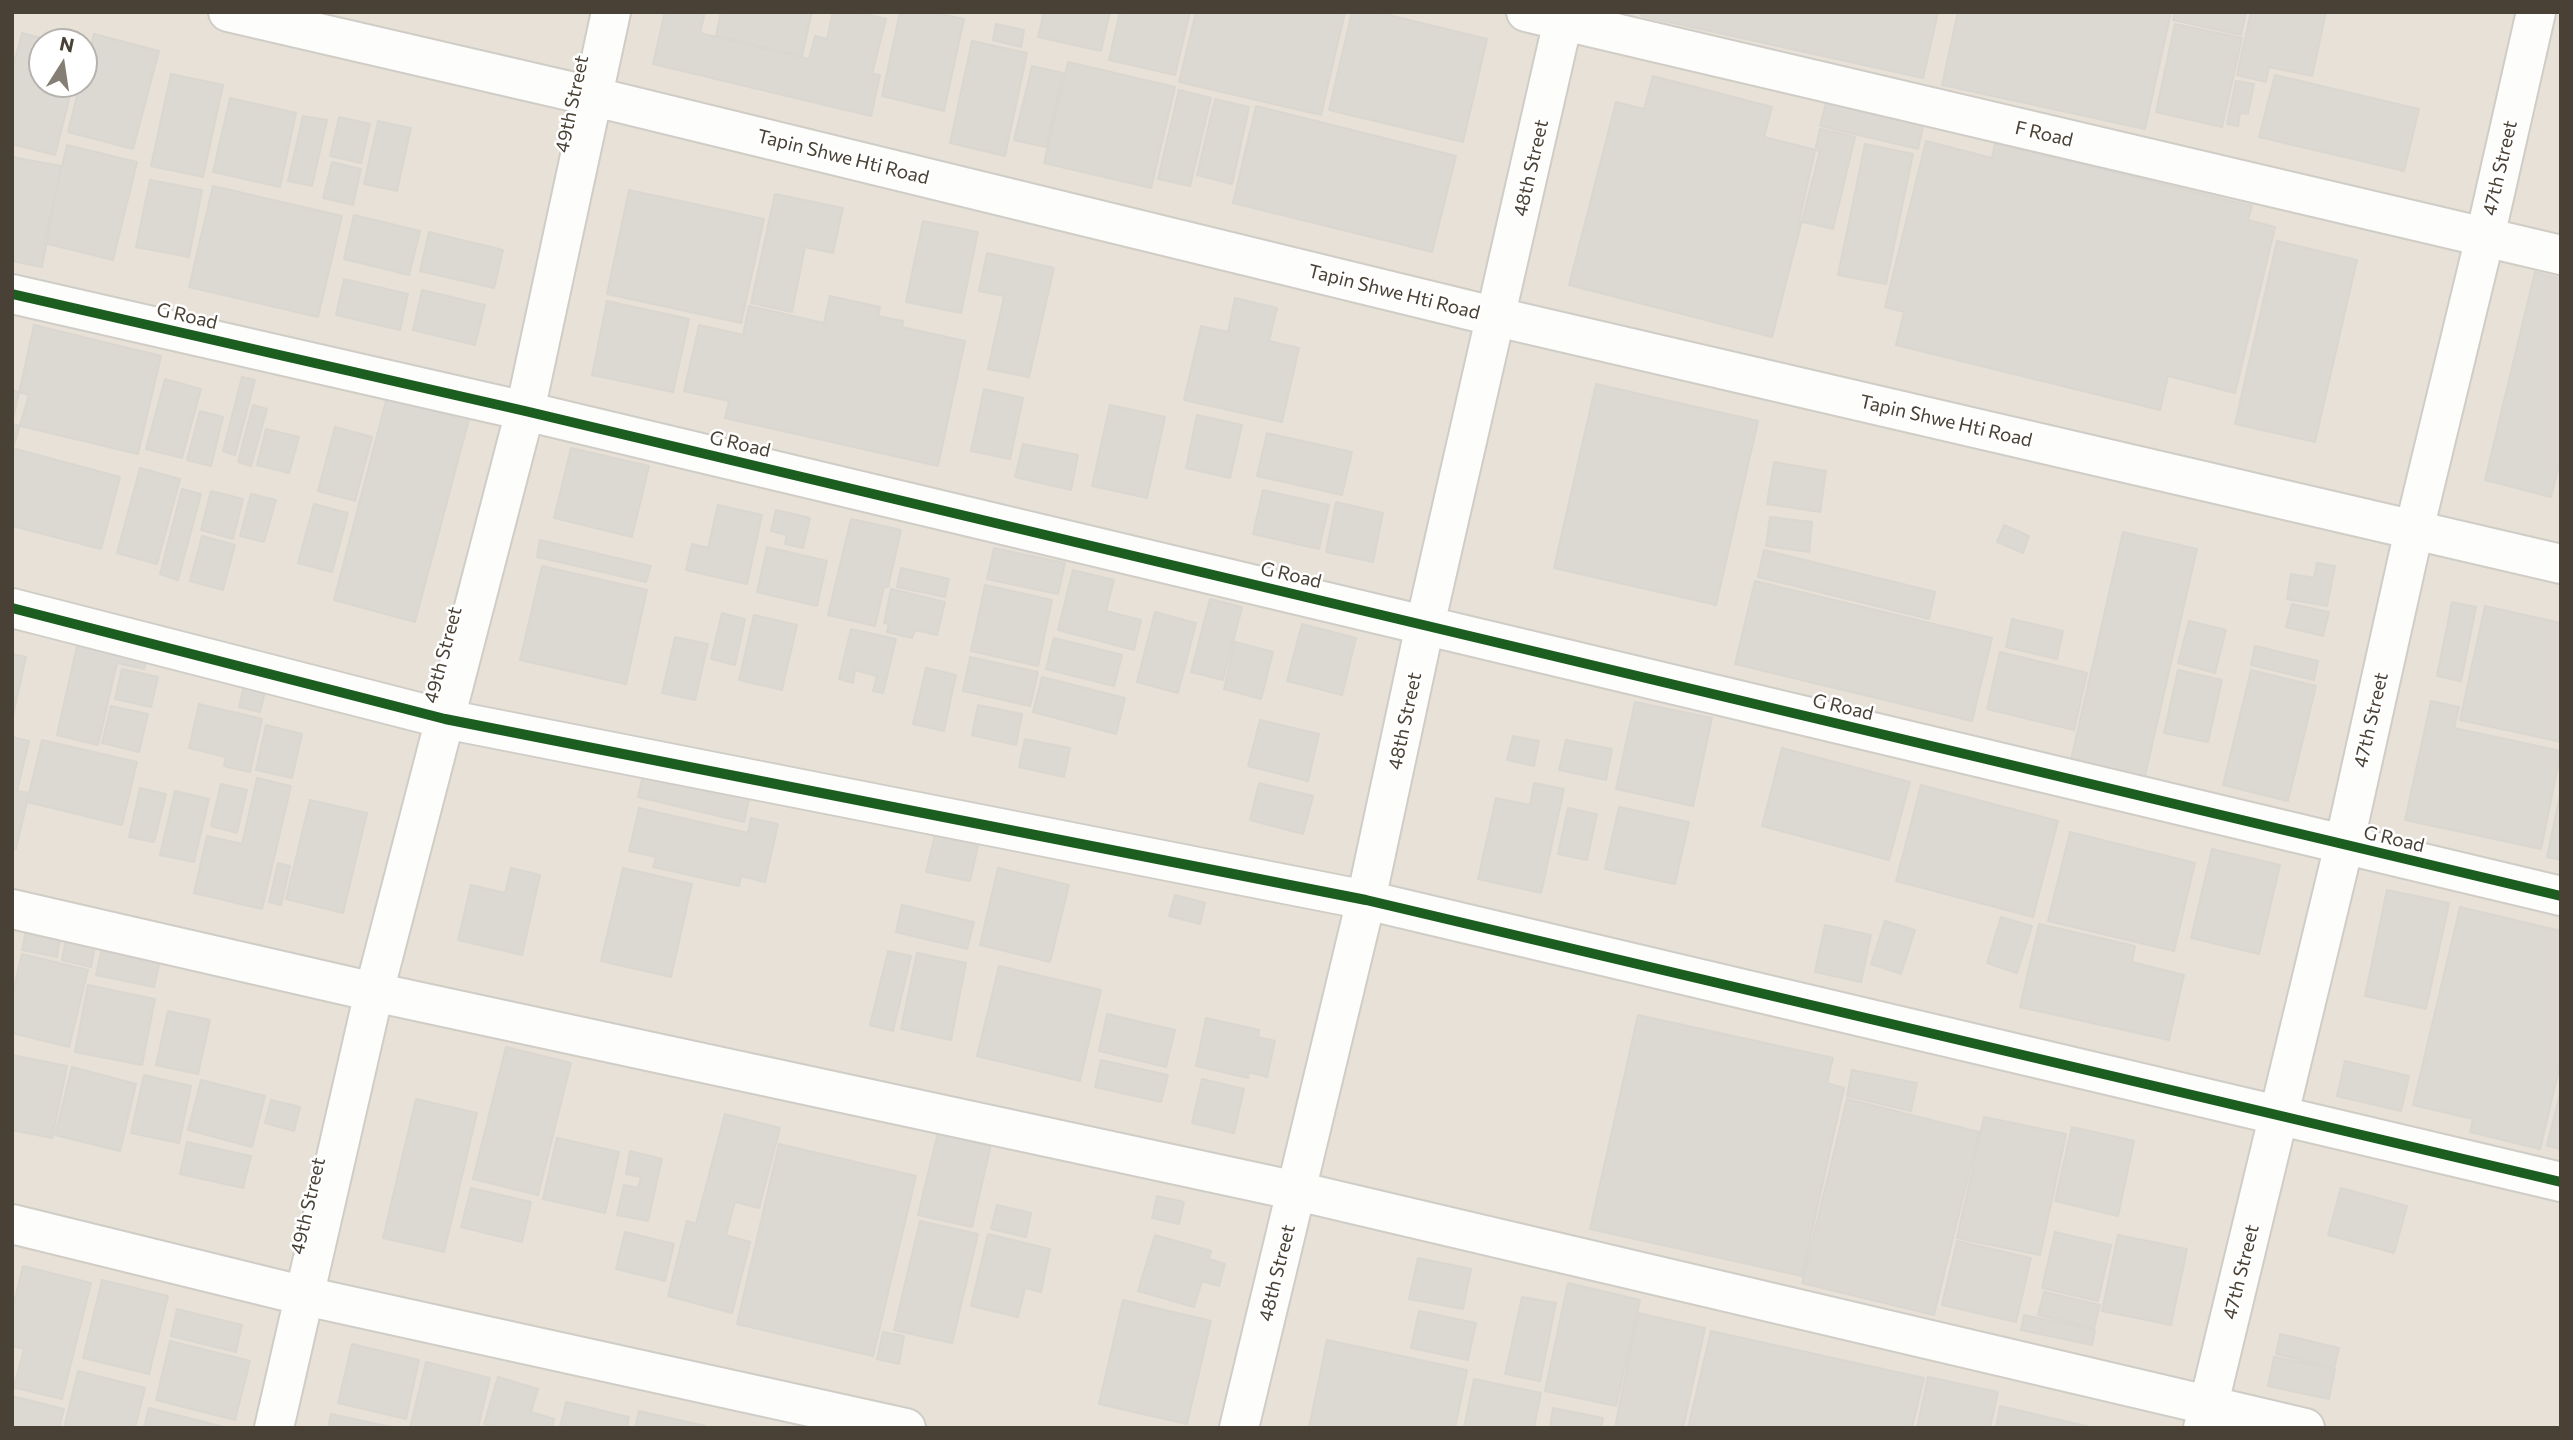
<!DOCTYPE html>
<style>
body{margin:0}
#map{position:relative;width:2573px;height:1440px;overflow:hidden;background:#f2efea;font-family:Commissioner,sans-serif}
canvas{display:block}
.frame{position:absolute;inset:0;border:14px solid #494135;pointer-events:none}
.north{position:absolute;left:28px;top:28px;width:70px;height:70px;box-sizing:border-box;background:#fff;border:2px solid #b6b3ae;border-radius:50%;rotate:12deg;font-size:19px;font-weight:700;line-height:28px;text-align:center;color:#494135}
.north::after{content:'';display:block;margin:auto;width:24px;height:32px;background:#847e74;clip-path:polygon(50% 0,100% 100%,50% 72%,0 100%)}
</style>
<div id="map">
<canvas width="2573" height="1440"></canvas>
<div class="frame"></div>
<div class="north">N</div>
</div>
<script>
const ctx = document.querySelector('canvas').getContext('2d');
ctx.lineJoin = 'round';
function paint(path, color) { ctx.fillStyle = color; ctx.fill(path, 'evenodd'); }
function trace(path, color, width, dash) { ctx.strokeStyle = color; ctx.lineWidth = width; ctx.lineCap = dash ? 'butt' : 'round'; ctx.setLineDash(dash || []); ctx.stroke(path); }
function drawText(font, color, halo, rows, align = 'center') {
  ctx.font = font + ' Commissioner,sans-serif'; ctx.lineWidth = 5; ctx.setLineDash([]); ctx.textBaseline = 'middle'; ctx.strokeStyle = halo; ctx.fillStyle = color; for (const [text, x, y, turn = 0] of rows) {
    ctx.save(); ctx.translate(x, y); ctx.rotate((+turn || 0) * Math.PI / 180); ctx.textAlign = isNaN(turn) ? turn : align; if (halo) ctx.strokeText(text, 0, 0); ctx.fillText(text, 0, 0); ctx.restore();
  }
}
paint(new Path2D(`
 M12,12H2561V1428H12ZM42,42H84V84H42Z`), '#e7e1d7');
const building = new Path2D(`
 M665,12H705L700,33L809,59L815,36L827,39L833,12H857L886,19L872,74L880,75L871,116L653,64Z
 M721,12H812L802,56L716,36Z
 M900,12H932L964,19L944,111L882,96Z
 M1044,12H1110L1101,51L1038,37Z
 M1120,12H1190L1175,75L1109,60Z
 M1196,12H1345L1321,115L1179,82Z
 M1352,12H1376L1487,39L1463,142L1329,110Z
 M1642,12H1938L1923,78L1641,16Z
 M1958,12H2171L2145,129L1942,85Z
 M2175,12H2246L2241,35L2173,20Z
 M2251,12H2326L2312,76L2269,67L2266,82L2237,75Z
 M996,24L1024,30L1021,47L993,40Z
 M2175,24L2242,38L2222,127L2156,112Z
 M22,33L56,42H42V84H73L55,155L12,144V71Z
 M94,34L159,51L133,149L68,132L80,84H84V71Z
 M972,41L1027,53L1005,156L950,143Z
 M1068,62L1175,87L1151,188L1044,163Z
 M1032,66L1063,73L1046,147L1014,140Z
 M171,74L223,85L203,177L151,166Z
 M2275,75L2419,109L2404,171L2259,137Z
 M1653,76L1772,107L1764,137L1820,151L1772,337L1569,285L1616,102L1644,109Z
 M2236,81L2254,84L2248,114L2240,113L2238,126L2227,124Z
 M1179,90L1211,98L1190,186L1158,179Z
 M230,98L296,113L280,187L213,172Z
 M1215,99L1249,107L1232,184L1197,175Z
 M1827,99L1924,122L1918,149L1820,126Z
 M1256,106L1456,156L1432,252L1233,203Z
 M303,116L327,120L312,186L288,181Z
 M339,117L370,124L361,163L330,156Z
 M378,121L411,128L397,191L364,184Z
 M1820,129L1855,137L1833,229L1799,221Z
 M1926,141L1992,158L1995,143L2252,206L2248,220L2275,227L2235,393L2168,376L2160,410L1896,345L1904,312L1885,307Z
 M1865,144L1913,154L1886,284L1838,275Z
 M67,145L137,162L113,260L44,243Z
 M12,157L61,166L42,267L12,261Z
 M332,162L361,169L353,205L323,198Z
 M150,180L202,190L189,257L136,247Z
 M213,186L342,216L318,317L189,287Z
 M629,190L764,219L741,323L607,294Z
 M775,194L843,208L833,253L805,247L792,312L751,303Z
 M354,215L420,231L409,275L344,259Z
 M923,221L978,232L961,313L906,302Z
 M429,232L503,250L494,288L420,271Z
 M2277,241L2357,260L2315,442L2235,424Z
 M987,253L1054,268L1029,377L988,369L1004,296L979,291Z
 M2535,272L2561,279V458L2551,497L2485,480Z
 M344,279L408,294L400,330L336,315Z
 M422,290L485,305L475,345L413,330Z
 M830,296L880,307L878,316L903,321L902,327L965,341L938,466L725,418L729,401L684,391L699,325L743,335L749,306L824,323Z
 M1235,298L1277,308L1269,341L1299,348L1282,422L1184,400L1201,326L1228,332Z
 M607,301L689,319L673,392L592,375Z
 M34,325L161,356L138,454L12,424Z
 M242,377L255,380L235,455L223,451Z
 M165,379L201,389L182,458L146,449Z
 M1596,384L1758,421L1716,605L1554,568Z
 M984,389L1023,398L1010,459L971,451Z
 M12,390L29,395L13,448H12Z
 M387,397L469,419L415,622L334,600Z
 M253,405L267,409L251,466L238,462Z
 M1110,405L1165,417L1147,498L1092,486Z
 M200,411L223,417L211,466L187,460Z
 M1197,415L1242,425L1230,478L1186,468Z
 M335,427L372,437L355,501L318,491Z
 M266,429L299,437L289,473L257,465Z
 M1267,433L1352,452L1342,495L1257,476Z
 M1023,444L1078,455L1071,490L1015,477Z
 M12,448L120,477L101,549L12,526Z
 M571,448L649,466L632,537L554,518Z
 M1774,462L1826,471L1820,512L1767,504Z
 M140,468L180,479L157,564L117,553Z
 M182,489L201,494L178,580L160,574Z
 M1263,490L1329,505L1319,549L1253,534Z
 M211,491L243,499L233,539L201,530Z
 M251,494L276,500L264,542L240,536Z
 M1336,502L1383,513L1373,562L1326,552Z
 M314,504L348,513L332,572L298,563Z
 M718,505L762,515L747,584L686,570L692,544L708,548Z
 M776,510L810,518L803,548L785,544L787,535L771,531Z
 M1770,517L1812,522L1809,552L1766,546Z
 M851,519L901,530L888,587H884L875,626L828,615Z
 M2004,525L2029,536L2023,553L1997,542Z
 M2123,532L2197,549L2145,776L2071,760Z
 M202,536L235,545L223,590L190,581Z
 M540,540L651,566L646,582L537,557Z
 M767,547L827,561L817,606L757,592Z
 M994,548L1065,563L1058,594L987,579Z
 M1764,550L1935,592L1929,619L1758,577Z
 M2317,563L2335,566L2327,606L2287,599L2291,574L2314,578Z
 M542,566L647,590L626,684L520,660Z
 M901,568L949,579L945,597L897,587Z
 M1073,570L1114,580L1106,611L1141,620L1134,650L1058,630Z
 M1755,581L1992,638L1972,721L1735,664Z
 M985,585L1052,600L1038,666L971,651Z
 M891,589L945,602L937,635L915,630L912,638L887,632L889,624L884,623Z
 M1210,599L1242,607L1223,680L1191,672Z
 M2452,602L2476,607L2461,681L2437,676Z
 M2292,604L2329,612L2323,636L2286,627Z
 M2485,606L2561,623V742L2460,720Z
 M1155,612L1196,623L1178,693L1137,682Z
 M722,613L745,619L735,665L711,659Z
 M754,615L797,625L782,690L739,680Z
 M2012,619L2063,631L2057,659L2006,647Z
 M2189,621L2226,630L2215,673L2178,663Z
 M1302,624L1356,638L1342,695L1287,681Z
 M851,629L896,639L883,693L873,691L877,676L855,670L853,683L839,679Z
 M80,633L149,649L144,669L117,663L98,745L57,735Z
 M675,637L708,644L695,700L662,693Z
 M1054,638L1122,655L1114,686L1046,669Z
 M1235,642L1273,652L1261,699L1224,689Z
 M2255,646L2318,661L2314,680L2251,665Z
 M2000,652L2087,673L2074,730L1987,709Z
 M12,654L26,657L12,720Z
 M970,657L1038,672L1030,706L963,691Z
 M926,668L956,675L944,731L913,724Z
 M122,669L158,677L151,707L115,699Z
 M2178,670L2222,680L2208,742L2164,733Z
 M2251,670L2316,686L2288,801L2223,785Z
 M1042,677L1125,698L1116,734L1033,712Z
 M246,678L267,683L260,712L239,707Z
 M2431,701L2459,707L2454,728L2561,751L2541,849L2405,820Z
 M1635,702L1712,718L1693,806L1616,789Z
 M199,704L262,719L250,772L224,766L226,757L189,748Z
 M978,705L1022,714L1016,745L972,735Z
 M111,706L148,714L139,752L102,743Z
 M1260,720L1319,734L1308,781L1248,766Z
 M266,725L302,734L292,778L256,770Z
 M1513,736L1539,741L1534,766L1507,760Z
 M12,737L29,741L17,791L29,793L16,849L12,848Z
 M1025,739L1070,748L1064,777L1019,767Z
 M42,740L137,762L122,825L27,802Z
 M1566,740L1612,749L1606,780L1559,770Z
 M1782,748L1910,782L1889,860L1762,826Z
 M644,771L750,795L744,822L638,797Z
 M257,778L291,786L262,909L194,893L207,836L242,844Z
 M1259,783L1313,796L1303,834L1250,820Z
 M1534,783L1564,789L1541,893L1478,879L1496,798L1530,805Z
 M221,784L247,790L237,833L211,826Z
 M1921,785L2058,821L2033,917L1896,881Z
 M140,788L166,794L154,842L129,837Z
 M175,791L209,799L194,862L160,855Z
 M2560,795H2561V860L2547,857Z
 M310,800L367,813L343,913L286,899Z
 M1619,807L1689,822L1675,884L1605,869Z
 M639,808L748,833L751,818L778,824L765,882L741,876L739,886L653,867L656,857L629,851Z
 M1568,808L1597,814L1587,860L1558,854Z
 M2070,832L2195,863L2174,951L2048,921Z
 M935,835L978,846L970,881L926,872Z
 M2212,849L2280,865L2259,954L2191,938Z
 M278,863L290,866L281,905L269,902Z
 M511,868L540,875L522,955L458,940L471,885L505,893Z
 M623,868L692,884L671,977L601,961Z
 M998,868L1069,885L1050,962L980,945Z
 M2387,890L2449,903L2426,1009L2365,996Z
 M1175,895L1205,903L1200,924L1169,916Z
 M902,905L974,922L967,949L896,932Z
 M2460,907L2561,931V1061L2540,1149L2470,1132L2473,1119L2413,1105Z
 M2001,917L2032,926L2017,973L1987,963Z
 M1885,921L1915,930L1901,974L1871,964Z
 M2039,924L2135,946L2132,962L2184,975L2169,1040L2020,1007Z
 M1825,925L1871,935L1861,982L1815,972Z
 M27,926L61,932L57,957L22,950Z
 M67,933L96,939L91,967L62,960Z
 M102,948L160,960L154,987L96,975Z
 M888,951L911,956L893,1031L870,1025Z
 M917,953L966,963L951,1040L901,1029Z
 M22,954L88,970L69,1047L12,1033V995Z
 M999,966L1101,990L1080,1081L977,1056Z
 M88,985L155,999L142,1065L75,1052Z
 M168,1011L210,1020L198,1074L156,1065Z
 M1107,1014L1175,1030L1166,1067L1099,1051Z
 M1638,1015L1833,1058L1827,1083L1844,1088L1802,1276L1590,1229Z
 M1206,1018L1259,1030L1258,1037L1275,1041L1267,1077L1249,1072L1248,1078L1196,1066Z
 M506,1047L571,1063L538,1195L473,1179Z
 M12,1055L67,1066L52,1138L12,1130Z
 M1101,1060L1168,1075L1161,1102L1095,1087Z
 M2345,1061L2409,1076L2401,1111L2337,1096Z
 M72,1067L136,1084L120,1151L55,1135Z
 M1852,1070L1917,1083L1911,1111L1847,1096Z
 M144,1075L191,1086L179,1143L131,1133Z
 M1202,1079L1244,1089L1234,1133L1192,1123Z
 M201,1080L265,1096L252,1147L188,1130Z
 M2561,1090V1149L2547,1146Z
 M416,1099L477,1113L444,1252L383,1238Z
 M1847,1099L1979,1132L1934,1315L1802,1283Z
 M271,1100L300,1107L294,1131L265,1123Z
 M725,1114L780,1128L759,1208L735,1202L726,1235L750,1242L732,1313L668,1296L687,1221L696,1224Z
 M1984,1117L2066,1134L2040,1255L1957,1238Z
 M940,1124L993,1136L972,1227L918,1215Z
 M2072,1127L2134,1141L2118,1216L2055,1201Z
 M557,1138L619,1152L605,1213L543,1199Z
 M187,1142L251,1156L243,1188L180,1174Z
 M779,1144L916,1176L873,1356L737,1324Z
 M630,1151L662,1159L648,1221L617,1215L624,1185L638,1188L641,1177L626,1174Z
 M471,1188L531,1202L522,1242L461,1227Z
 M2341,1188L2407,1206L2394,1253L2328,1235Z
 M1157,1196L1184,1202L1179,1224L1152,1218Z
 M997,1205L1031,1213L1026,1237L991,1229Z
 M920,1221L978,1234L952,1343L894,1330Z
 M625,1232L674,1244L665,1281L616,1269Z
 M2055,1232L2111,1245L2098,1301L2042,1288Z
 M988,1234L1050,1249L1041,1292L1025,1288L1018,1317L971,1306Z
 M1155,1235L1211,1251L1209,1259L1225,1264L1219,1286L1202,1281L1194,1307L1138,1291Z
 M2118,1235L2187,1249L2171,1325L2102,1311Z
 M1957,1241L2031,1258L2016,1322L1942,1305Z
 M1418,1258L1471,1269L1463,1309L1409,1299Z
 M23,1266L91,1283L62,1399L12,1387V1311Z
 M102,1280L168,1296L149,1374L83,1358Z
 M1568,1283L1640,1300L1616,1406L1545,1391Z
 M2044,1292L2100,1305L2094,1328L2038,1315Z
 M1522,1297L1556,1303L1540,1381L1505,1374Z
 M1123,1300L1211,1321L1187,1424L1099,1404Z
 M177,1309L242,1325L236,1352L171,1336Z
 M1419,1311L1476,1323L1468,1360L1411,1348Z
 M1638,1313L1705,1328L1683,1428H1615Z
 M2024,1315L2095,1330L2092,1345L2021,1330Z
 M1711,1331L1924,1378L1912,1428H1688Z
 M883,1332L904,1336L899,1364L877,1359Z
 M2280,1334L2339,1348L2334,1368L2276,1354Z
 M1327,1340L1467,1370L1455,1428H1309Z
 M170,1341L250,1361L235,1420L156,1400Z
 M352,1344L419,1360L406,1419L338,1403Z
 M12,1346L24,1349L12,1393Z
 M2274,1357L2335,1369L2329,1399L2268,1386Z
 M426,1362L490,1378L478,1428H410Z
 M78,1371L145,1388L135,1428H64Z
 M498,1377L538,1389L531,1412L554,1419L552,1428H495L484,1424Z
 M1928,1377L1998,1392L1990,1428H1917Z
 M1474,1379L1541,1393L1534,1428H1464Z
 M12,1396L64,1409L59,1428H12Z
 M566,1402L629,1417L627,1428H560Z
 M2000,1406L2094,1428H1996Z
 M149,1408L228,1428H144Z
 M1553,1408L1603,1418L1601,1428H1550Z
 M639,1411L705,1426V1428H635Z
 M331,1414L391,1427L390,1428H328Z`);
paint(building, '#dcd8d2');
trace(building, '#dad6d0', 2);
const minor = new Path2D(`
 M228,12L591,96L1497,317L2561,564
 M1526,12L2561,255
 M12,294L525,411L2561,896
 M12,608L445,719L1366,900L2561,1182
 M12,909L374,992L1297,1191L2305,1428
 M12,1224L305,1296L906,1428
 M274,1428L374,992L525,411L611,12
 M1239,1428L1366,900L1425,625L1565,12
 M2203,1428L2344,845L2414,530L2485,237L2536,12`);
trace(minor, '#d0cdc7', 42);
trace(minor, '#fdfdfc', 38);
trace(new Path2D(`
 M12,294L525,411L2561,896
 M12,608L445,719L1366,900L2561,1182`), '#1b5e20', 10);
drawText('19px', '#494135', '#fff', [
 ["49th Street",572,104,-78],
 ["F Road",2044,134,13],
 ["Tapin Shwe Hti Road",843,157,14],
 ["48th Street",1531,168,-77],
 ["47th Street",2500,168,-77],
 ["Tapin Shwe Hti Road",1394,292,14],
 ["G Road",187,316,13],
 ["Tapin Shwe Hti Road",1946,421,13],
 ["G Road",740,444,13],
 ["G Road",1291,575,13],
 ["49th Street",443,655,-75],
 ["G Road",1843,707,13],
 ["47th Street",2371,720,-77],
 ["48th Street",1405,721,-78],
 ["G Road",2394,839,13],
 ["49th Street",308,1206,-77],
 ["47th Street",2241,1272,-76],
 ["48th Street",1277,1273,-76]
]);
</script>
